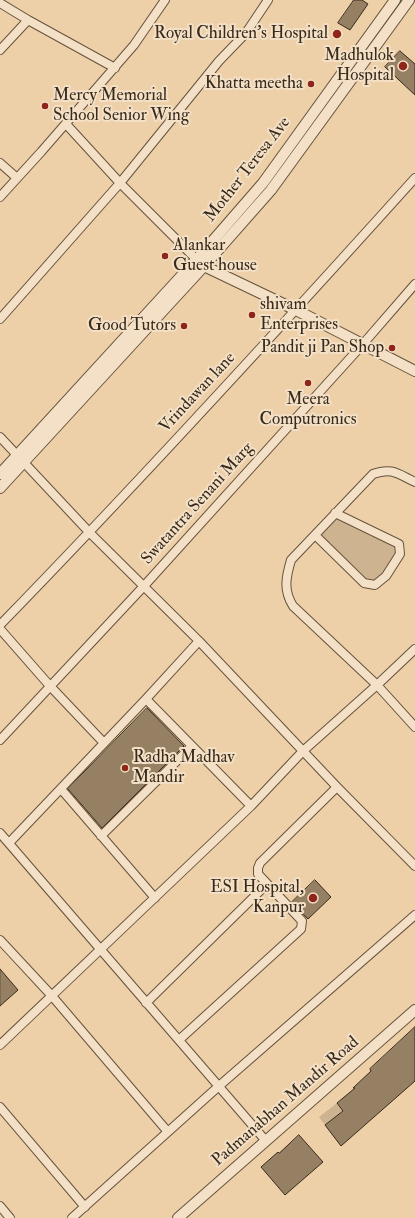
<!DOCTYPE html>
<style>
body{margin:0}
canvas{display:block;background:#edcfa8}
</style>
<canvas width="415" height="1218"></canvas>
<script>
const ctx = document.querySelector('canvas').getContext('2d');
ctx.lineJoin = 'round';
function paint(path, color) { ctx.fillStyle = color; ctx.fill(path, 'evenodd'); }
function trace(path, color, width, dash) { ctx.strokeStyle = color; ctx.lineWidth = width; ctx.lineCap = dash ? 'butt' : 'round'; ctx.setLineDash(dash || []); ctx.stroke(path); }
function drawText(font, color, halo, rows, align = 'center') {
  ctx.font = font + ' "IM FELL Double Pica",serif'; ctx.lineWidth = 4; ctx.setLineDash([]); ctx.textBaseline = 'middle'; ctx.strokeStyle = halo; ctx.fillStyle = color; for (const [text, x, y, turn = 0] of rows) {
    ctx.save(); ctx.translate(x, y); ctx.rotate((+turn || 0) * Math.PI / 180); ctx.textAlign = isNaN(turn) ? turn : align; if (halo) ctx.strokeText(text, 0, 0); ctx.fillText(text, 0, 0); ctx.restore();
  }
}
paint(new Path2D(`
 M336,515L397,545L399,549L385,574L376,582H364L317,534Z
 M337,1103L343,1111L325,1125L319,1117Z`), '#ceb390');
const building = new Path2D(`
 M354,0H362L368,4L350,30L338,23Z
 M400,51L415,64V95L385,67Z
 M147,708L184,746L102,828L68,789Z
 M315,880L331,897L308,919L292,902Z
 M0,969L18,990L0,1006Z
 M415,1027V1081L341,1146L325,1125L343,1111L337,1103L355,1088H353L371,1071L370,1069Z
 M299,1135L323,1162L285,1195L261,1167L278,1152L279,1153Z`);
paint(building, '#968064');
trace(building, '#382a1b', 1);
const minor = new Path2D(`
 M0,3L28,20L115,68
 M0,50L28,20
 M0,163L17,178
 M0,197L41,152L134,45L165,0
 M200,263L120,183L219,61L246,33L268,0
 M0,319L120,183L66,124
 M0,437L90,533L199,641L337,787L415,866
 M415,482C398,474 392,467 373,474L291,560C286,577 283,590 293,606L377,685L415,727
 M315,535L364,583L375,585L386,576L400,554L399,544L335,513
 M0,625C142,479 279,329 415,178
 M0,629L50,686L104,743
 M146,699L251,806
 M0,740L144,586L363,344L415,284
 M61,789L155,898
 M0,833L266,1141
 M101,836L192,746
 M9,843L146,699L199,641
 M0,940L52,996L168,1132
 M146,1003L267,884
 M179,1040L301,929L302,921L258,874V868L260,863L337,787
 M0,1045L251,806L303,751L377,685L415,649
 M0,1107L85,1207
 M0,1206L10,1218
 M72,1218L219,1086L415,915`);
const tertiary = new Path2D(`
 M204,266L296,310L415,371
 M0,474L197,259L263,183L395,0
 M0,488L204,266L271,190L409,0
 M178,1218L415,1010`);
trace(minor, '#65533e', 10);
trace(tertiary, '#65533e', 12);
trace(minor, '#f3e0c6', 8);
trace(tertiary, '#f3e0c6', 10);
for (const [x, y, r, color] of [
 [337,34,5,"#8f2418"],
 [403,66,5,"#8f2418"],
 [311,84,4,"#8f2418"],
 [45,106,4,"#8f2418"],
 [165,256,4,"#8f2418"],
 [252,315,4,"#8f2418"],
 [184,326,4,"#8f2418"],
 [392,348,4,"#8f2418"],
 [308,383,4,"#8f2418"],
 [125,768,4,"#8f2418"],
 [313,898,5,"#8f2418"]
]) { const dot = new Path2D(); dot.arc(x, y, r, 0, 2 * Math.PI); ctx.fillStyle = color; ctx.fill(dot); trace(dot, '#f3e0c6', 1.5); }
drawText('17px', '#382a1b', '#f3e0c6', [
 ["Royal Children's Hospital",328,34],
 ["Madhulok",394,56],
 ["Hospital",394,76],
 ["Khatta meetha",303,84],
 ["Mercy Memorial",53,96,"left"],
 ["School Senior Wing",53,116,"left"],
 ["Alankar",173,246,"left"],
 ["Guest house",173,266,"left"],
 ["shivam",260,305,"left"],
 ["Enterprises",260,325,"left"],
 ["Good Tutors",176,326],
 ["Pandit ji Pan Shop",384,348],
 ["Meera",308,400,"center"],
 ["Computronics",308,420,"center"],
 ["Radha Madhav",133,758,"left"],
 ["Mandir",133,778,"left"],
 ["ESI Hospital,",304,888],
 ["Kanpur",304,908]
], 'right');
drawText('17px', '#382a1b', '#f3e0c6', [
 ["Mother Teresa Ave",248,170,-52],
 ["Vrindawan lane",198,393,-47],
 ["Swatantra Senani Marg",198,504,-48],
 ["Padmanabhan Mandir Road",286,1102,-41]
]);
</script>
